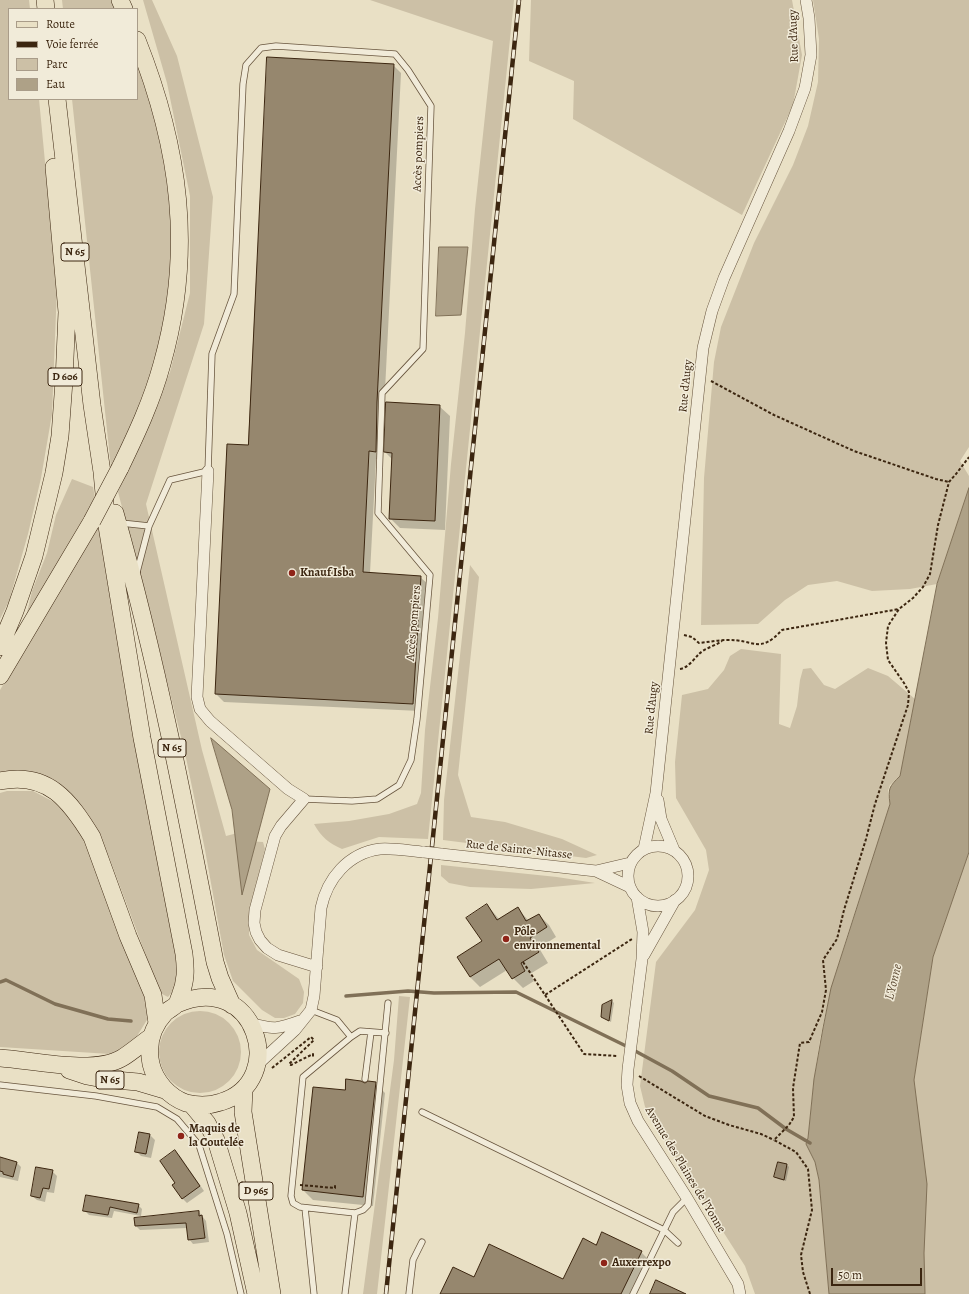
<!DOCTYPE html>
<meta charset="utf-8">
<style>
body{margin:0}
#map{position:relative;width:969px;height:1294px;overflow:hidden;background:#e9e0c5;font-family:Alegreya,serif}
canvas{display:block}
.legend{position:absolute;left:8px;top:8px;width:130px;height:92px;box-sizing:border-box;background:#f1ebd9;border:1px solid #a99c89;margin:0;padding:5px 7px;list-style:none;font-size:12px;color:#3c2610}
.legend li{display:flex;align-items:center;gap:8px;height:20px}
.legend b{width:20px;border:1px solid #a99c89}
.scale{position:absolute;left:831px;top:1268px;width:91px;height:18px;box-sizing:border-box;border:2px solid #3c2610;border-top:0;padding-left:5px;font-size:12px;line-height:14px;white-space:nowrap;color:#3c2610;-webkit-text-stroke:3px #f1ebd9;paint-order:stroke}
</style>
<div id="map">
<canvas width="969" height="1294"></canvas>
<ul class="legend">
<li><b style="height:5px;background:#e9e0c5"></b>Route</li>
<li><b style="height:5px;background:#3c2610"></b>Voie ferrée</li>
<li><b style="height:11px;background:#ccc0a6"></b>Parc</li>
<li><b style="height:11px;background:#aea187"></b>Eau</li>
</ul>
<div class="scale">50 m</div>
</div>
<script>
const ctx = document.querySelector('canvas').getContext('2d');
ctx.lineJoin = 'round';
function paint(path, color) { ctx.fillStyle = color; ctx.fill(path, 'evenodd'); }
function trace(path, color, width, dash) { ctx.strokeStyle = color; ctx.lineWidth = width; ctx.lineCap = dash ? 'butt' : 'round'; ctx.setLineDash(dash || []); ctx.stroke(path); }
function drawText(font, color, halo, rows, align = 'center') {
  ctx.font = font + ' Alegreya,serif'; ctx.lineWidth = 3; ctx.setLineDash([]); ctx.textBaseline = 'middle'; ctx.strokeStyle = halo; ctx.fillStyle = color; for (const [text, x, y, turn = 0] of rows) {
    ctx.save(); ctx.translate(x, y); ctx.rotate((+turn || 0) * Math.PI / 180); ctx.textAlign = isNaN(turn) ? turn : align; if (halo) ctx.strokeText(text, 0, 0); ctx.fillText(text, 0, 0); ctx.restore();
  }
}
paint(new Path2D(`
 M0,0H29L30,9H9V99H39L57,288L52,414L41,478L28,534L9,601L0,619Z
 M62,0H114L118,9H63Z
 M143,0H152L177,56L213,197L204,324L146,504L202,750L226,836L245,831V841L263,842L265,849L249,914V935L257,950L299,979L304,992L303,1003L295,1014L284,1018H275L262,1010L233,981L224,955L205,850L185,753L150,613L118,492L170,372L190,293V196L167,83Z
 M370,0H514L428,839L379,837L342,849C329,843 321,837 314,824L349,821L389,814L417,804L421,793L425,730L438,618L451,464L465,333L475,209L493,41Z
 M531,0H792L802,55L793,105L742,215L573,119L574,81L529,61Z
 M813,0H969V447L960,461L969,476V488L937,584L910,589L872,591L837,581L808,585L785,600L758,624L701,625L704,478L714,362L721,327L754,243L793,165L808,126L818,82L819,39Z
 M137,56L152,92L173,209L172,272L165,328L147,386L127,437L111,468L72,99H137Z
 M72,479L93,487L95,498L26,617L32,591L47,553L56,515Z
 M101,521L179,964V983L168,997L160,993L109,857L87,813L50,779L11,773L0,777V690Z
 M470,565L479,577L458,775L471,817L505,822L562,839L597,855L586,858L443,840L444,800Z
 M741,649L781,654L779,724L790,728L797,706L800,680L803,669L811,668L824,685L835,689L868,668L888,676L915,699L900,776L890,785L888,791L890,804L888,811C870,870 848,928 832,988C818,1036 813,1087 808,1138L806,1144L815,1162L819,1180L829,1294H755L745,1266L646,1111L640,1086L656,962L695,910L709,870L706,850L676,798L675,762L682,695L708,689L724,670L730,656Z
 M7,791H33L54,802L69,813L88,840L147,1000L150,1015L134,1041L110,1054L0,1047V793Z
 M969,852V1294H925L914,1080L933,957Z
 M441,865L557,877L595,883L531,889L470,887L449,883L441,876Z
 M399,996L410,997L377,1294H363L394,1060Z
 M159 1052a41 41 0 1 1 82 0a41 41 0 1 1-82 0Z`), '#ccc0a6');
const water = new Path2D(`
 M439,247H468L461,315L436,316Z
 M969,488V852L933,957L914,1080L927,1184L924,1253L925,1294H829L819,1180L815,1162L806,1144L808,1138L814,1079L823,1028L831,988L890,804C888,788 889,787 900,776L937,584Z
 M211,738L270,789L242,895L232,810Z`);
paint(water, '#aea187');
trace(water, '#807057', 1);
paint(new Path2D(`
 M393,65L401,73L384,410L383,459H376L370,573L420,577L428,584L420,711L224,702L216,694L249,446Z
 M439,406L450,416L445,530L400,528L390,518L392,459L385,452Z
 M487,905L499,919L518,909L529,921L539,915L549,925L556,937L539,948L548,963L530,974L534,981L523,988L513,978L507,970L480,987L470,977L483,942Z
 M612,1001L614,1003L611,1022L602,1017L603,1006Z
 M375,1083L385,1093L373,1206L313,1200L303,1190L345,1091L365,1084Z
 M140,1133L150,1135L155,1140L151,1158L141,1156L136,1151Z
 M175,1152L180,1156L204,1191L187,1203L182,1198L176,1183Z
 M0,1158L17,1163L21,1167L18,1181L0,1177Z
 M778,1163L787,1165L789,1167L786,1181L778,1179L776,1177Z
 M52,1171L57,1176L54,1193L47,1192L45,1202L37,1200L32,1196Z
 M87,1196L138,1205L142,1209L141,1216L114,1211L112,1218L89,1215L84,1210Z
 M199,1212L206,1221L209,1242L193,1244L189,1239L187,1228L140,1230L136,1226Z
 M596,1246L641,1252L651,1262L636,1294H441L474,1278L564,1281Z`), '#0003');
trace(new Path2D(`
 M0,982L6,980L55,1004L108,1019L131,1021
 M346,996L408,991L434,993L516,992L626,1046L672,1071L709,1096L758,1108L786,1129L810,1143`), '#807057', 3.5);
const building = new Path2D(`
 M267,57L394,64L377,402L376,452L369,451L363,572L421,576L413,704L215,694L227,444L248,445Z
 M386,402L440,405L435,521L389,519L392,453L384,452Z
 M487,904L497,920L518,907L526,921L539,914L547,927L530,938L539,952L521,963L525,971L512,979L499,959L470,977L457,957L482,941L466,918Z
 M612,1000L609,1021L601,1017L602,1005Z
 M346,1079L361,1081L365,1083L368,1081L376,1082L363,1197L302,1190L313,1087L345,1090Z
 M139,1132L150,1134L146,1154L135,1152Z
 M175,1150L200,1186L182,1199L172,1185L175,1183L160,1161Z
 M0,1157L17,1162L13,1177L3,1174V1172L0,1171Z
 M778,1162L787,1164L784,1180L774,1177Z
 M36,1167L53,1170L49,1189L43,1188L40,1198L31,1196Z
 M86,1195L139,1204L137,1213L110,1207L108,1215L83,1211Z
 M199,1211V1216L202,1215L205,1238L188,1240L186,1223L135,1226L134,1218Z
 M602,1232L642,1251L621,1294H440L453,1267L474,1277L489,1244L563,1279L583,1238L596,1245Z
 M656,1280L686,1294H650Z`);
paint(building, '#96876e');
trace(building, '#3c2610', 1);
const lane = new Path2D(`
 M121,523L149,526
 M137,572L149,526L170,480L208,471L212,354L234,294L243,84L246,65L261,48L276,46L395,54L408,70L431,106L423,349L382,393L378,513L430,575L417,719L411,760L399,785L377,799L352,801L304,799
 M311,1010L337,1020L351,1037
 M386,1033L360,1031L351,1037L303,1077L291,1196L293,1203L300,1207L355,1213L363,1210L368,1205L388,1003
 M365,1079L371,1032
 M0,1085L96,1096L157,1107L177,1119L199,1145L227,1234L241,1294
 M422,1112L664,1230L678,1243
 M305,1208L314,1294
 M345,1294L355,1213
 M409,1294L413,1260L422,1242
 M633,1294L673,1212L687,1198`);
const street = new Path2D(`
 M208,471L197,697L200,709L210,721L288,789L304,799L281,826L275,836L255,910L254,923L256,932L260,940L267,948L278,955L317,967
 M658,800L661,819L674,850
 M628 876a30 30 0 1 1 60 0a30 30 0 1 1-60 0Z
 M644,849L656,793L703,348L712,311L724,278L789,131L805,88L811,55L809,18L806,0
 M441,854L596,871L630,887
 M596,871L630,863
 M637,897L643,932L642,959L628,1069L627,1085L630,1103L638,1121L687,1198L738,1284L740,1294
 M644,955L675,900
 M250,1023C274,1030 278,1029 300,1021
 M257,1065L295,1030L311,1010L314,996L321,908C327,879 348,853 380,849C394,848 410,851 424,852`);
const primary = new Path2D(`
 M45,0L46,9
 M120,0L124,9
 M57,99L92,405L102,472L107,526L142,738L184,954C186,970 186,981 180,996C179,998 178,1002 177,1004C173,1008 168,1010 165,1013C152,1027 147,1045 151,1064C155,1081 169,1097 186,1103C198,1106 209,1106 221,1102C290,1081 255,969 177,1004
 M120,468C136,435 152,401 162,364C194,251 180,148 137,40
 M115,513C157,660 186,811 215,962L220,978L232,1005
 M0,647L15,611L34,556L54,473L60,436L64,381L67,312L54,167
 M0,676L92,521
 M0,781C48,771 70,801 92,837L128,936L153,995L157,1023
 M0,1058C32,1060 93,1075 122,1058C132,1052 142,1043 152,1036
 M69,1070L87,1076L103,1079L138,1082L165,1090
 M244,1089L243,1112L272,1294
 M192,1105L207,1123L216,1140L238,1213L256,1294`);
trace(lane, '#67543d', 7);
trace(street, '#67543d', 12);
trace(primary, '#3c2610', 18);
trace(new Path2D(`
 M711,381L774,415L854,451L936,479L949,482
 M684,635L692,637L699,643C709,642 718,640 727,640C754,639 759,655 782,630L899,609
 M680,669C688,668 694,659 699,654C705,648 715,646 722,641
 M523,962L545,995L632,939
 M545,995L584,1054L618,1056
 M272,1068L311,1037L314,1040L289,1064L291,1065L313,1054V1057
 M639,1076L705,1116L729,1125L761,1134L774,1140
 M300,1185L335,1188V1184
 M810,1294L803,1272L801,1255L812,1210L808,1169L796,1152L774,1140L789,1125L794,1117L793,1088L800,1043L809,1042L822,1012L826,990L823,960L837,939L844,910L866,839L875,804L908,705L909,692L904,683L888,660L886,643L888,626L899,609L913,598L923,587L930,574L938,525L949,482L956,474L969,457`), '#3c2610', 2, [3, 2]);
trace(lane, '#f1ebd9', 5.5);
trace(street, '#f1ebd9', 11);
trace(primary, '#e9e0c5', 17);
const rail = new Path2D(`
 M386,1294L519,0`);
trace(rail, '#3c2610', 4.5);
trace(rail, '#f1ebd9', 3, [9]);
const streetBridge = new Path2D(`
 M424,852L441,854`);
const primaryBridge = new Path2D(`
 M92,521L120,468`);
trace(streetBridge, '#67543d', 12, []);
trace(primaryBridge, '#3c2610', 18, []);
trace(streetBridge, '#f1ebd9', 11);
trace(primaryBridge, '#e9e0c5', 17);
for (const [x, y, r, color] of [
 [292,573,4,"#8f2418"],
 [506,939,4,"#8f2418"],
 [181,1136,4,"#8f2418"],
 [604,1263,4,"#8f2418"]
]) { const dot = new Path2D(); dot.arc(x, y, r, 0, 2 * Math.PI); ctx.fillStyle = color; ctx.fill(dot); trace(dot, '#f1ebd9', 1.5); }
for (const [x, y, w] of [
 [75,252,28],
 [65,377,34],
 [172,748,28],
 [110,1080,28],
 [256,1191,34]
]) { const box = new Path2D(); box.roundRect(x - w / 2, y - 9, w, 18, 3); ctx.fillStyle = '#f1ebd9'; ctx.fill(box); trace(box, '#3c2610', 1); }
drawText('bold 11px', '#3c2610', null, [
 ["N 65",75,252],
 ["D 606",65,377],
 ["N 65",172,748],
 ["N 65",110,1080],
 ["D 965",256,1191]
]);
drawText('12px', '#3c2610', '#f1ebd9', [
 ["Rue d'Augy",794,36,-92],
 ["Accès pompiers",419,154,-88],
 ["Rue d'Augy",686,386,-84],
 ["Accès pompiers",414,623,-85],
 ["Rue d'Augy",652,708,-84],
 ["Rue de Sainte-Nitasse",519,850,6],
 ["Avenue des Plaines de l'Yonne",685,1170,59]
]);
drawText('bold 12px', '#3c2610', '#f1ebd9', [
 ["Knauf Isba",300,573],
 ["Pôle",514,932],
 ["environnemental",514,946],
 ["Maquis de",189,1129],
 ["la Coutelée",189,1143],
 ["Auxerrexpo",612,1263]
], 'left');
drawText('italic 13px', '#5e4b34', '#f1ebd9', [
 ["L'Yonne",894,982,-76]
]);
</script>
